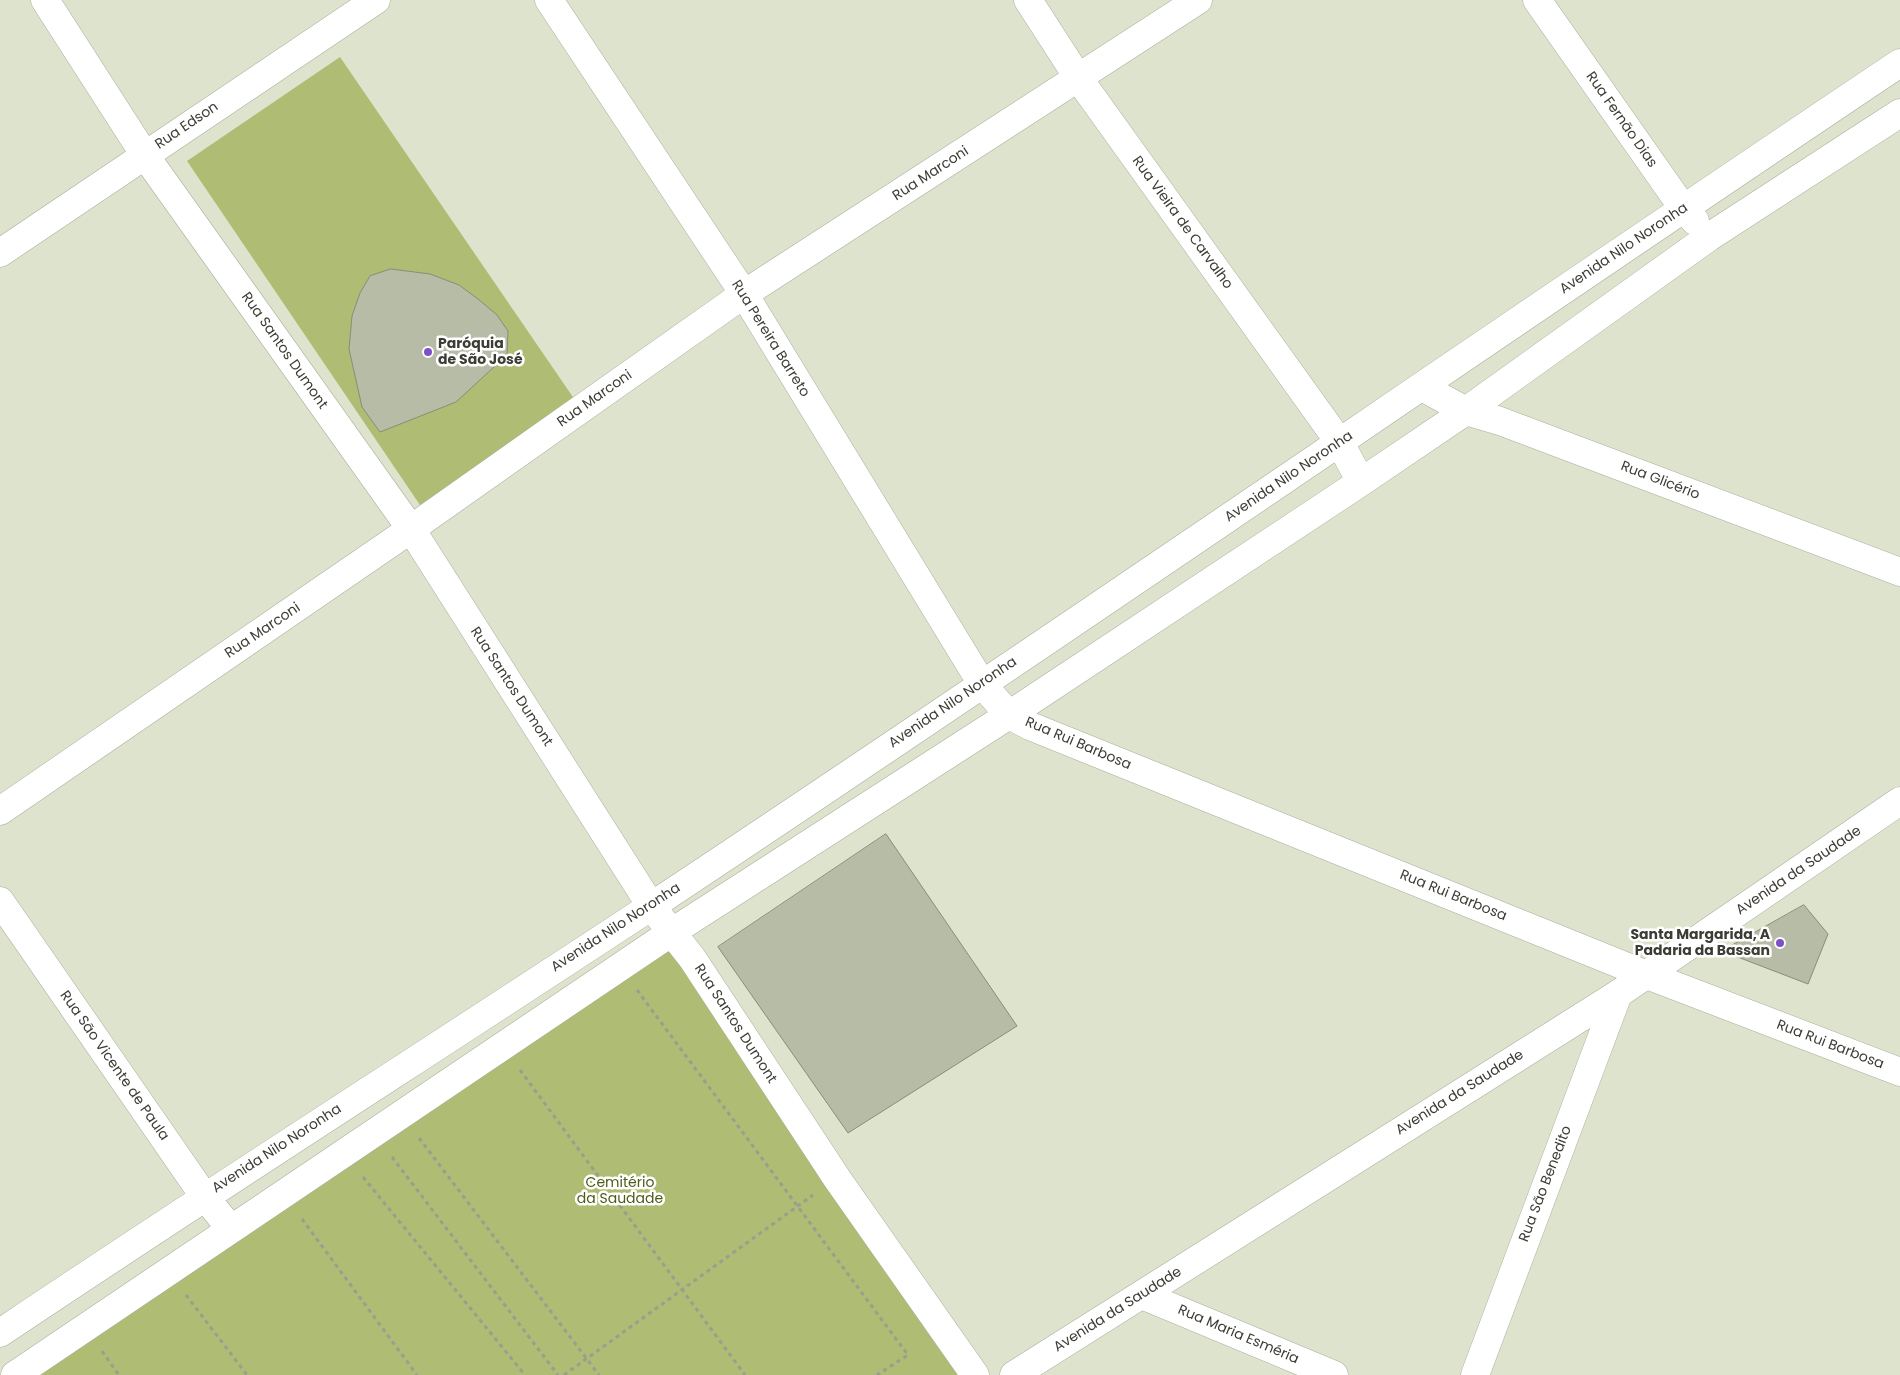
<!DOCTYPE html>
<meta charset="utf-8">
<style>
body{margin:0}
canvas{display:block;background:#dee3cd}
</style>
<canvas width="1900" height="1375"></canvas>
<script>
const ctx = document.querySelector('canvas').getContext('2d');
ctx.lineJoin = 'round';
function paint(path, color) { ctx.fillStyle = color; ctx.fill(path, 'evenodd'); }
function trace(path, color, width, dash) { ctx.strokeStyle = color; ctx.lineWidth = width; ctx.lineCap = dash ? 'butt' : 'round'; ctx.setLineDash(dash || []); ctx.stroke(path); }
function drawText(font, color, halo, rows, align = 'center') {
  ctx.font = font + ' Poppins,sans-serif'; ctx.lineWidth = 5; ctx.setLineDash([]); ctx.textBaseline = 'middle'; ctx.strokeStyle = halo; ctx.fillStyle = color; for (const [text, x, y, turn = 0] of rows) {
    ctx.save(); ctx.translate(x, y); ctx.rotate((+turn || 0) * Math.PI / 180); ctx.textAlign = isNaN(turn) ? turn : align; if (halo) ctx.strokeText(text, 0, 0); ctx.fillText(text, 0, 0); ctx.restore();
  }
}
paint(new Path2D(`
 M340,57L577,403L420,505L187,161Z
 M671,935L960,1375H20Z`), '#aebc74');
const building = new Path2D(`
 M391,269L430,274L459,285L478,299L497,315L508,331L507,355L456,402L380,432L362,407L349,349L352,316L360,293L370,276Z
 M886,834L1017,1026L848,1133L718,947Z
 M1804,905L1828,934L1808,984L1722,951Z`);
paint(building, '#b7bca7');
trace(building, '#888d79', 1);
const street = new Path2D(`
 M45,0L144,154L411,529L651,906L692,958L838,1180L975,1375
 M549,0L744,294L982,684L1009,715L1030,726L1647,975L1900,1072
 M1028,0L1079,79L1340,443L1361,482
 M1537,0L1683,208L1695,221
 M0,253L376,0
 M1422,387L1466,411L1500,421L1900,572
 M0,811L411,529L744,294L1198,0
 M0,901L204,1196L231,1229
 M0,1333C216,1188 436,1048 653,905C1071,628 1483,342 1900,63
 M15,1375L672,932L1009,715L1361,482L1466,411L1709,237L1900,113
 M1475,1375L1618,994`);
const secondary = new Path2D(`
 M1142,1295L1334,1375
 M1014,1375L1618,994L1900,801`);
trace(street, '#aaaf9b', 29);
trace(secondary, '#aaaf9b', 29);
trace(new Path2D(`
 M637,990L908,1355L877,1375
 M520,1070L745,1375
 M419,1138L599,1375
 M392,1157L558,1375
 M363,1177L525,1375
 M302,1219L417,1375
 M186,1295L247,1375
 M102,1351L119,1375
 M564,1375L813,1195`), '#9a9e8e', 3, [4, 4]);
trace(street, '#fff', 28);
trace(secondary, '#fff', 28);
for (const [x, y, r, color] of [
 [428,352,5,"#7e50c8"],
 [1780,943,5,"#7e50c8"]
]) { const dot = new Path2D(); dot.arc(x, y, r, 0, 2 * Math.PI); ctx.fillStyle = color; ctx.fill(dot); trace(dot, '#fff', 2); }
drawText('14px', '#3b3d35', '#fff', [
 ["Rua Fernão Dias",1621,120,55],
 ["Rua Edson",187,126,-34],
 ["Rua Marconi",931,174,-33],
 ["Rua Vieira de Carvalho",1182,223,54],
 ["Avenida Nilo Noronha",1624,249,-34],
 ["Rua Pereira Barreto",770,339,58],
 ["Rua Santos Dumont",284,351,55],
 ["Rua Marconi",595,399,-35],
 ["Avenida Nilo Noronha",1289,477,-34],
 ["Rua Glicério",1660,481,21],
 ["Rua Marconi",263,631,-34],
 ["Rua Santos Dumont",511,687,57],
 ["Avenida Nilo Noronha",953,703,-34],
 ["Rua Rui Barbosa",1078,744,23],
 ["Avenida da Saudade",1799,871,-34],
 ["Rua Rui Barbosa",1453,896,22],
 ["Avenida Nilo Noronha",616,928,-33],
 ["Rua Santos Dumont",735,1024,57],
 ["Rua Rui Barbosa",1830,1045,21],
 ["Rua São Vicente de Paula",114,1066,55],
 ["Avenida da Saudade",1460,1093,-32],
 ["Avenida Nilo Noronha",277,1149,-33],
 ["Rua São Benedito",1546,1184,-69],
 ["Avenida da Saudade",1118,1310,-32],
 ["Rua Maria Esméria",1238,1335,23]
]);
drawText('bold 14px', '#3b3d35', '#fff', [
 ["Paróquia",438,344],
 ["de São José",438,360],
 ["Santa Margarida, A",1770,935,"right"],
 ["Padaria da Bassan",1770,951,"right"]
], 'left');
drawText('14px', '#515b19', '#fff', [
 ["Cemitério",620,1183],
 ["da Saudade",620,1199]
]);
</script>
